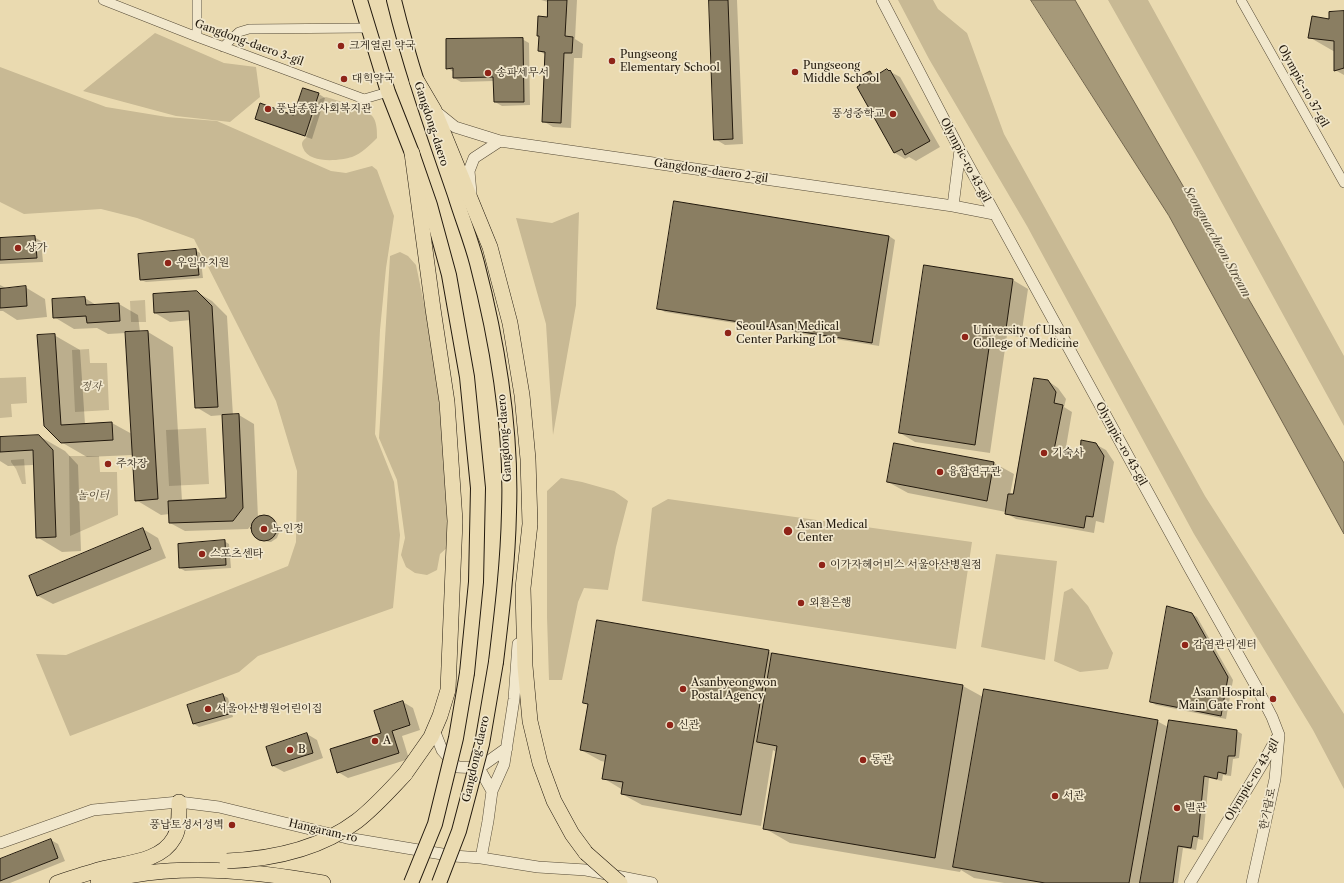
<!DOCTYPE html>
<meta charset="utf-8">
<style>
body{margin:0}
canvas{display:block;background:#eadab0}
</style>
<canvas width="1344" height="883"></canvas>
<script>
const ctx = document.querySelector('canvas').getContext('2d');
ctx.lineJoin = 'round';
function paint(path, color) { ctx.fillStyle = color; ctx.fill(path, 'evenodd'); }
function trace(path, color, width, dash) { ctx.strokeStyle = color; ctx.lineWidth = width; ctx.lineCap = dash ? 'butt' : 'round'; ctx.setLineDash(dash || []); ctx.stroke(path); }
function drawText(font, color, halo, rows, align = 'center') {
  ctx.font = font + ' "Libre Caslon Text","Noto Serif KR",serif'; ctx.lineWidth = 3.5; ctx.setLineDash([]); ctx.textBaseline = 'middle'; ctx.strokeStyle = halo; ctx.fillStyle = color; for (const [text, x, y, turn = 0] of rows) {
    ctx.save(); ctx.translate(x, y); ctx.rotate((+turn || 0) * Math.PI / 180); ctx.textAlign = isNaN(turn) ? turn : align; if (halo) ctx.strokeText(text, 0, 0); ctx.fillText(text, 0, 0); ctx.restore();
  }
}
paint(new Path2D(`
 M898,0H933L938,9L967,33L1004,134L1205,496L1344,714V789L1313,730L1194,534L1027,226L929,59Z
 M1108,0H1148L1344,356V426L1199,161Z
 M155,33L224,63L256,67L260,97L230,122L176,116L83,91Z
 M0,67L106,107L167,117L217,121L331,171L346,173L372,166L377,170L394,216L386,268L380,330L375,434L394,482L400,535L393,608L258,656L239,672L70,736L36,654L66,655L288,566L296,542L297,471L276,401L194,239L137,218L101,209L24,214L0,202Z
 M326,97C338,101 366,107 373,117C377,123 377,131 377,138C370,145 361,154 352,157C339,161 309,164 303,148C301,143 302,141 306,138L320,99Z
 M579,212L576,305L553,435L546,324L516,218L552,223Z
 M400,252L408,256L416,265L445,405L450,545L440,554L437,570L427,575L415,573L406,567L401,555L405,538L397,480L379,438L390,256Z
 M145,300L146,322H131L130,301Z
 M89,349L90,363H107L109,410L75,412L72,350Z
 M26,377L27,403L11,404L12,417L0,418V378Z
 M206,428L209,484L169,486L166,430Z
 M69,456H99L100,472H117L118,515L70,536Z
 M24,459L26,484H22L16,469L11,462V460Z
 M561,478L582,482L614,491L628,501L616,547L608,590L584,588L578,602L562,680H549L547,617V491Z
 M668,499L972,542L956,649L642,601L652,508Z
 M996,554L1057,561L1045,660L981,647Z
 M1072,588L1088,606L1113,653L1108,669L1080,672L1054,661L1064,592Z`), '#c8b994');
const water = new Path2D(`
 M1031,0H1075L1344,463V534L1169,216Z`);
paint(water, '#a69979');
trace(water, '#72664e', 1);
paint(new Path2D(`
 M541,0H577L575,39L583,44L582,58H574L571,128L553,127L543,121L546,55L539,51L548,18V2Z
 M710,0H737L743,144L725,145L715,139Z
 M1344,12V75L1335,70V52L1309,37Z
 M522,39L529,43L530,105L502,106L495,102L494,81L461,82L454,78V72L447,68Z
 M887,70L900,77L940,147L916,161L909,157L905,159L895,153L858,87L862,85L870,72L877,76Z
 M319,94L325,98L312,139L263,122L256,118L294,116Z
 M889,236L895,240L879,346L665,312L658,308Z
 M34,237L41,241L43,262L0,264V239Z
 M195,250L200,253L203,278L146,282L141,280Z
 M1013,280L1028,289L1021,337L1007,335L990,453L915,442L900,433Z
 M0,285L8,289L25,287L45,299L47,317L17,320L3,311H0Z
 M197,292L212,301L227,316L233,416L239,415L254,424L258,518L267,517L270,518L279,526L280,530L277,538L271,542L263,541L253,533L252,530L254,522L248,529L185,531L170,523V514L161,515L136,500L133,455L87,457L61,442L54,335L80,350L85,424L112,423L132,434L126,333L108,334L97,328L74,329L54,317L85,298L96,305L119,304L138,315L140,332H148L173,347L182,501L227,499L223,415L211,416L196,407L191,320L170,322L155,313Z
 M1048,381L1058,388L1066,399L1064,407L1072,412L1065,453L1080,457L1095,444L1106,450L1114,462L1104,523L1096,521L1094,533L1016,519L1006,513V512L908,493L888,482L994,463L1014,474L1010,495H1014Z
 M39,436L65,451L78,465L81,551L62,552L37,537L34,465L8,466L0,461V438Z
 M143,529L158,538L166,558L53,604L38,596L30,576Z
 M224,541L229,544L231,568L185,571L180,568Z
 M1192,614L1197,617L1233,680L1226,719L1156,705L1151,702Z
 M768,651L773,654L963,686L983,697L1157,721L1168,727L1237,731L1242,734L1239,758L1233,759L1231,776L1223,775L1222,781L1209,778L1203,840L1198,839L1196,850L1183,848L1178,883H1004L974,878L961,870L960,872L790,843L764,828L776,752L773,750L761,826L642,805L622,794L623,790L603,778L606,762L601,761L581,750L589,705L584,702Z
 M223,695L228,698L233,717L199,727L194,724L189,705Z
 M403,702L413,708L420,730L402,736L409,759L348,778L338,772L382,734Z
 M307,734L317,740L323,758L284,772L273,766Z
 M51,840L58,844L65,861L10,883H0V860Z`), '#0003');
const building = new Path2D(`
 M548,0H567L565,36L573,37L572,53H564L561,123L542,122L545,52L538,51L539,36H537L538,16L547,17Z
 M709,0H728L733,139L714,140Z
 M1344,11V68L1334,71V41L1308,38L1312,16L1329,19V12Z
 M523,38L524,102H494L493,77L453,78V68L446,69V39Z
 M887,69L889,71L890,70L930,141L905,155L902,149L894,153L857,87L860,85L857,78L870,71L873,77Z
 M303,88L319,93L305,136L255,119L260,103L293,115Z
 M674,201L889,236L872,343L657,309Z
 M35,236L37,258L0,260V238Z
 M196,249L199,275L140,280L138,254Z
 M924,265L1013,279L1006,329L992,327L975,445L899,433Z
 M26,286L27,306L0,308V289Z
 M197,291L212,306L218,407L195,408L189,311L154,313L153,294Z
 M85,297L86,305L119,303L120,321L87,323L86,316L53,318L52,299Z
 M148,331L158,499L135,501L125,332Z
 M55,334L61,425L112,422L113,440L61,443L44,426L37,335Z
 M1034,378L1048,380L1056,392L1054,403L1063,405L1054,450L1080,455L1081,440L1096,443L1104,456L1093,517L1086,516L1084,528L1005,514L1008,494H1013Z
 M239,414L243,508L233,521L169,523L168,501L226,498L222,415Z
 M39,435L53,450L56,537L36,538L33,450L0,452V437Z
 M894,443L994,462L987,501L887,482Z
 M251 528a13 13 0 1 1 26 0a13 13 0 1 1-26 0Z
 M143,528L151,549L37,596L29,576Z
 M225,540L226,565L179,568L178,544Z
 M1167,606L1192,613L1228,677L1221,716L1150,702Z
 M597,620L769,650L741,815L621,794L623,782L602,779L606,755L580,750L588,704L583,703Z
 M772,653L963,685L935,858L763,829L777,746L757,742Z
 M984,689L1158,720L1129,883H1045L953,867Z
 M223,694L229,714L193,724L187,705Z
 M403,701L410,725L392,731L399,753L337,773L330,749L381,733L374,711Z
 M1169,720L1237,730L1235,756H1228L1226,774L1218,772L1217,779L1204,776L1198,837L1193,836L1191,848L1178,846L1173,883H1140Z
 M307,733L313,753L272,766L266,747Z
 M51,839L58,858L0,881V859Z`);
paint(building, '#8a7e62');
trace(building, '#231a0e', 1);
const minor = new Path2D(`
 M103,0L197,37L364,99L388,92
 M197,0V37
 M1241,0L1344,183
 M223,47L239,32L249,29L367,28`);
const tertiary = new Path2D(`
 M882,0L960,150L1190,569L1257,688L1272,717L1279,735L1275,779L1252,883
 M434,110L455,127L500,141L953,206L994,214
 M471,193L469,171L474,158L500,141
 M953,206L960,150
 M434,730L442,750L457,767L479,768L507,748
 M479,768L492,791
 M0,843L93,810L179,802L219,807L347,838L454,856L481,858L538,867L586,870L652,883
 M481,858L488,821L492,791L504,764L514,699L518,644
 M1190,883L1263,763L1276,739`);
const primary = new Path2D(`
 M360,0L388,92L412,153L430,205L449,275L467,377L478,488L476,582L467,673
 M394,0C410,66 433,131 455,195C462,218 471,240 477,263C498,344 512,428 509,512C508,562 502,612 496,662`);
const trunk = new Path2D(`
 M417,81L434,110L490,247L510,323L522,395L528,459L530,524L523,588L525,666L530,721L540,763L554,801L572,834L586,853
 M405,774L431,737L440,716L448,690L455,521L447,402L433,309L412,153
 M57,883C72,878 87,873 102,869C125,863 161,862 174,838C180,828 179,814 179,802
 M98,883C171,862 250,870 323,883`);
trace(minor, '#554a36', 10);
trace(tertiary, '#554a36', 12);
trace(primary, '#231a0e', 16);
trace(trunk, '#231a0e', 16);
trace(minor, '#f1e7cc', 9);
trace(tertiary, '#f1e7cc', 11);
trace(primary, '#eadab0', 14);
trace(trunk, '#eadab0', 15);
const primaryBridge = new Path2D(`
 M411,883L435,824L456,738L467,673
 M439,883L459,831L482,744L496,662`);
const trunkBridge = new Path2D(`
 M586,853L620,883
 M227,861C272,859 320,849 357,821C375,807 390,790 405,774`);
trace(primaryBridge, '#231a0e', 16, []);
trace(trunkBridge, '#231a0e', 16, []);
trace(primaryBridge, '#eadab0', 14);
trace(trunkBridge, '#eadab0', 15);
for (const [x, y, r, color] of [
 [341,46,4,"#8f2418"],
 [612,61,4,"#8f2418"],
 [795,72,4,"#8f2418"],
 [488,73,4,"#8f2418"],
 [344,79,4,"#8f2418"],
 [268,109,4,"#8f2418"],
 [893,114,4,"#8f2418"],
 [18,248,4,"#8f2418"],
 [168,263,4,"#8f2418"],
 [728,333,4,"#8f2418"],
 [965,337,4,"#8f2418"],
 [1044,453,4,"#8f2418"],
 [108,464,4,"#8f2418"],
 [940,472,4,"#8f2418"],
 [264,529,4,"#8f2418"],
 [788,531,5,"#8f2418"],
 [202,554,4,"#8f2418"],
 [822,565,4,"#8f2418"],
 [801,603,4,"#8f2418"],
 [1185,645,4,"#8f2418"],
 [683,689,4,"#8f2418"],
 [1273,699,4,"#8f2418"],
 [208,709,4,"#8f2418"],
 [670,725,4,"#8f2418"],
 [375,741,4,"#8f2418"],
 [290,750,4,"#8f2418"],
 [863,760,4,"#8f2418"],
 [1055,796,4,"#8f2418"],
 [1177,808,4,"#8f2418"],
 [232,825,4,"#8f2418"]
]) { const dot = new Path2D(); dot.arc(x, y, r, 0, 2 * Math.PI); ctx.fillStyle = color; ctx.fill(dot); trace(dot, '#f1e7cc', 1.5); }
drawText('11px', '#231a0e', '#f1e7cc', [
 ["Gangdong-daero 3-gil",249,43,20],
 ["Olympic-ro 37-gil",1303,86,61],
 ["Gangdong-daero",431,124,72],
 ["Olympic-ro 43-gil",965,160,62],
 ["Gangdong-daero 2-gil",711,171,8],
 ["Gangdong-daero",505,438,-94],
 ["Olympic-ro 43-gil",1121,444,61],
 ["Gangdong-daero",476,759,-77],
 ["Olympic-ro 43-gil",1252,780,-59],
 ["한가람로",1268,809,-78],
 ["Hangaram-ro",323,831,13]
]);
drawText('11px', '#231a0e', '#f1e7cc', [
 ["크게열린 약국",349,46],
 ["Pungseong",620,55],
 ["Elementary School",620,68],
 ["Pungseong",803,66],
 ["Middle School",803,79],
 ["송파세무서",496,73],
 ["대힉약국",352,79],
 ["풍납종합사회복지관",276,109],
 ["풍성중학교",885,114,"right"],
 ["상가",26,248],
 ["우일유치원",176,263],
 ["Seoul Asan Medical",736,327],
 ["Center Parking Lot",736,340],
 ["University of Ulsan",973,331],
 ["College of Medicine",973,344],
 ["기숙사",1052,453],
 ["주차장",116,464],
 ["융합연구관",948,472],
 ["Asan Medical",797,525],
 ["Center",797,538],
 ["노인정",272,529],
 ["스포츠센타",210,554],
 ["이가자헤어비스 서울아산병원점",830,565],
 ["외환은행",809,603],
 ["감염관리센터",1193,645],
 ["Asanbyeongwon",691,683],
 ["Postal Agency",691,696],
 ["Asan Hospital",1265,693,"right"],
 ["Main Gate Front",1265,706,"right"],
 ["서울아산병원어린이집",216,709],
 ["신관",678,725],
 ["A",383,741],
 ["B",298,750],
 ["동관",871,760],
 ["서관",1063,796],
 ["별관",1185,808],
 ["풍납토성서성벽",224,825,"right"]
], 'left');
drawText('italic 11px', '#554a36', '#f1e7cc', [
 ["정자",91,387],
 ["놀이터",93,496]
]);
drawText('italic 12px', '#574d39', '#f1e7cc', [
 ["Seongnaecheon Stream",1217,242,61]
]);
</script>
